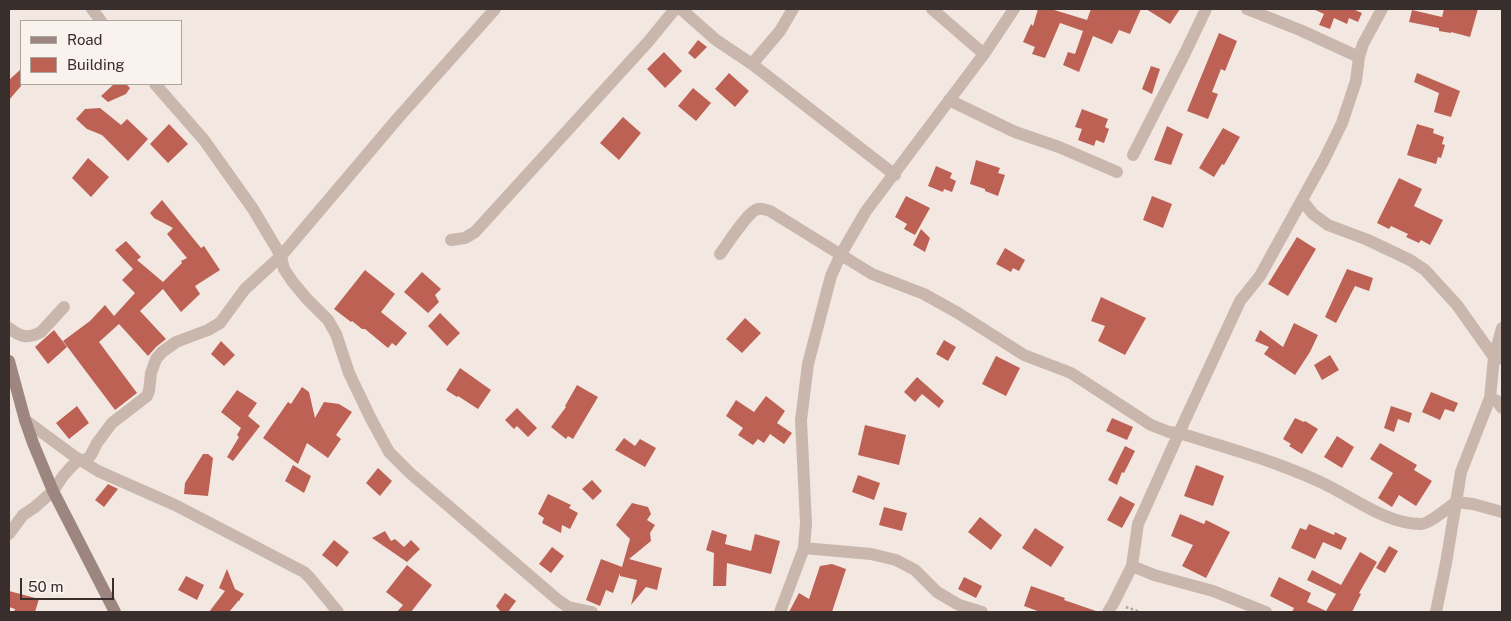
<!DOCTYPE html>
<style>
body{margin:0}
#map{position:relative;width:1511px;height:621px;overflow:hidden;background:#f2e8e1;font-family:"Public Sans",sans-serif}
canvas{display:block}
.frame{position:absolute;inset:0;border:10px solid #382e2b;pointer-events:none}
.legend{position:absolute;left:20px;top:20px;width:162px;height:65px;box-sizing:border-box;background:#f9f2ed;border:1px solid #aca49f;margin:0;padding:6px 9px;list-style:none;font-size:15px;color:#382e2b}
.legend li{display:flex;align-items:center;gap:10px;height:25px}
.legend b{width:25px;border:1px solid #aca49f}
.scale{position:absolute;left:20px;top:578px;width:94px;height:22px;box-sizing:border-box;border:2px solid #382e2b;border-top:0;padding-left:6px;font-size:15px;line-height:18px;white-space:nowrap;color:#382e2b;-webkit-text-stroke:4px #f9f2ed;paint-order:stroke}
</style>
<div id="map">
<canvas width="1511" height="621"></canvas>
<div class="frame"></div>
<ul class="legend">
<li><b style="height:6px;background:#9d867f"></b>Road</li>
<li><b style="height:14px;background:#bd6154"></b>Building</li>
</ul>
<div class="scale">50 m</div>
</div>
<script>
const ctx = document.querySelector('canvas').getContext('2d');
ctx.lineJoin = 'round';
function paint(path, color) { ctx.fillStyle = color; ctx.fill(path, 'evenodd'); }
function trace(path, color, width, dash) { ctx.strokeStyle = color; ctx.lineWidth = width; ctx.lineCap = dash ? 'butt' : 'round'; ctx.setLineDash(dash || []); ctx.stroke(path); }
paint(new Path2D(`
 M1038,9H1051L1087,20L1091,9H1141L1130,34L1119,30L1112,44L1093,36L1079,72L1063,65L1068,52L1075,54L1083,31L1060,23L1045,58L1032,54L1035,47L1023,42L1031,24L1033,26Z
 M1146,9H1180L1170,24Z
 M1313,9H1353L1362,13L1358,22L1349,18L1347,24L1334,18L1330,29L1319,25L1324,14Z
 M1444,9H1478L1470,37L1451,32V33L1439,31V28L1409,22L1412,10L1442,17Z
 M1219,33L1237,41L1225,71L1221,69L1212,92L1218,94L1208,119L1187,111Z
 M698,40L707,47L695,59L688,53Z
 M664,52L682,71L665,88L647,69Z
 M1151,66L1160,69L1152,94L1142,89Z
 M21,69V86L9,100V80Z
 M729,73L749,91L735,107L715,89Z
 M1417,73L1460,91L1451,117L1434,112L1439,93L1414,82Z
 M114,84H126L130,88L126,94L108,102L101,96Z
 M693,88L711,103L696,121L678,106Z
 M100,108L121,125L127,119L148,139L128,161L102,135L87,129L76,119L85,109Z
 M1082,109L1108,119L1105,127L1109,129L1104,143L1096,140L1094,146L1078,140L1082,129L1075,127Z
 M623,117L641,133L619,160L600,143Z
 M169,124L188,144L168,163L150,144Z
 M1417,124L1434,129L1433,133L1444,137L1442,144L1445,145L1441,158L1438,157L1436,164L1407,155Z
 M1167,126L1183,134L1171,165L1154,160Z
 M1223,128L1240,137L1224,165L1222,164L1214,177L1199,168Z
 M88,158L109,177L91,197L72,178Z
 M976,160L1000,168L998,173L1005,175L998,196L985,191V189L970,184Z
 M936,166L952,173L950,178L956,181L952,192L944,189L943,192L928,186Z
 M1399,178L1422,189L1414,206L1443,220L1430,245L1421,240L1419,243L1406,237L1408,234L1391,226L1389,229L1377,223Z
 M906,196L930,208L915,235L904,229L907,224L895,217Z
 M1152,196L1172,204L1163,228L1143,220Z
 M162,200L201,248L204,246L220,270L195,286L200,294L181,312L163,289L140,311L166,339L156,347L148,356L119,324L99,342L137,393L115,410L63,341L90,321L105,305L114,316L135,293L122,280L133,269L115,250L126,241L141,257L137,260L163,282L182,263L181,261L187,258L167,234L173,228L154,218L150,213Z
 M921,229L930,238L925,252L913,245Z
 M1297,237L1316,249L1288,296L1268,284Z
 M1005,248L1025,260L1019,271L1013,268L1011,272L996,264Z
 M1347,269L1373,278L1369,291L1355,286L1336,323L1325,317Z
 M365,270L395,294L381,312L407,333L396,346L392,343L388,348L365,329H362L352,321L351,322L334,309Z
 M422,272L441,289L435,295L439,302L428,313L404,292Z
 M1101,297L1146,318L1125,355L1098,341L1105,326L1091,321Z
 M440,313L460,333L447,346L428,326Z
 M745,318L761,333L742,353L726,339Z
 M1294,323L1318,335L1310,352L1295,375L1264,354L1269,347L1255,341L1260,330L1283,347Z
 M54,330L67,347L48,364L35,347Z
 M944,340L956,347L948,361L936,354Z
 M221,341L235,355L224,366L211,354Z
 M1330,355L1339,370L1322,380L1314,365Z
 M996,356L1020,368L1006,396L982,384Z
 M460,368L491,390L478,409L458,396L457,397L446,390Z
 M917,377L944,401L939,408L922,394L915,402L904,392Z
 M577,385L598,397L573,439L568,436L566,439L551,427L566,407L565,406Z
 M302,387L309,392L315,418L324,402L339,404L352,412L336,435L341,439L328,458L307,443L298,464L263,438L288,402L291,404Z
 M237,390L257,403L248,416L260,426L233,461L227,457L239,437L237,435L241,428L221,412Z
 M1431,392L1458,403L1454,412L1445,409L1440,420L1422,412Z
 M766,396L785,411L777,423L792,433L784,444L770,434L764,443L758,439L753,445L738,435L743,428L726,416L736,400L754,412Z
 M77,406L89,423L69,439L56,423Z
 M1391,406L1412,413L1409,423L1398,419L1394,432L1384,428Z
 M517,408L537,428L528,437L517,426L514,429L505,420Z
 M1112,418L1133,427L1127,440L1106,431Z
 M1295,418L1304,422L1305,421L1318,429L1302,454L1289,446L1291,444L1283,439Z
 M865,425L906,435L899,465L858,455Z
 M1337,436L1354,447L1342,468L1324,457Z
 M624,438L635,446L640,439L656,448L645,467L615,450Z
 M1380,443L1417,465L1414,470L1432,481L1416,506L1399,495L1392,507L1378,498L1393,473L1370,459Z
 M1125,446L1135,451L1124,473L1122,472L1117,485L1108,480Z
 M203,454H208L213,458L208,496L184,494L185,483Z
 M293,465L311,476L304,493L285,481Z
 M1196,465L1224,476L1213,506L1184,496Z
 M378,468L392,481L380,496L366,483Z
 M858,475L880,483L874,500L852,492Z
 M592,480L602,491L593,500L582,489Z
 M108,484L118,489L104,507L95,500Z
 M548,494L571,505L569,508L578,513L570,529L562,525L561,533L542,523L544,518L538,514Z
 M1120,496L1135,504L1122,528L1107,520Z
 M632,503L648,507L651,514L647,520L655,525L650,533L651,541L629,559L662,568L657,590L646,587L631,605L637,580L620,576V573L613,593L606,590L600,606L586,600L601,559L622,567L630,539L616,525Z
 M884,507L907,513L902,531L879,525Z
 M1180,514L1204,524L1206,520L1230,532L1206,578L1182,566L1193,545L1171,536Z
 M980,517L1002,535L991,550L968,532Z
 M1309,524L1334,535L1335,532L1347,538L1341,550L1323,542L1315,559L1291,548L1300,528L1306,530Z
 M1035,528L1064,547L1051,567L1022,548Z
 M712,530L727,535L725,544L751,551L755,534L780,541L771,574L727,563L726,586H713L714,553L706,550Z
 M385,531L391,541L395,539L404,547L411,540L420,549L407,562L372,538Z
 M334,540L349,552L337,567L322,555Z
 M1389,546L1398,551L1385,573L1376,568Z
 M552,547L564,556L551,573L539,564Z
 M1360,552L1377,562L1359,593L1361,594L1352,612H1292L1294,608L1270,596L1279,577L1311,593L1307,602L1326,611L1336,594L1307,580L1312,570L1341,585Z
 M832,564L846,569L832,612H789L799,593L809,599L820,566Z
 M407,565L432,585L411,612H397L403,605L386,592Z
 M227,569L235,589L244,594L240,599V601L239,600L229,612H209L225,591L219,588Z
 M186,576L204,585L197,600L178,590Z
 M964,577L982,586L976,598L958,589Z
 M1031,586L1065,598L1064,600L1096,611V612H1040L1024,606Z
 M9,591L39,599L35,612H14L15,609L9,607Z
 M505,593L516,601L508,612H501L496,606Z`), '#bd6154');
trace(new Path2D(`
 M1126,607L1140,612`), '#b5a197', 2.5, [2.5, 2.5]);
trace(new Path2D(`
 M92,9L101,21
 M681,9L716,40L752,64L895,175
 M932,9L984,54
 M1247,9L1300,30L1359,57
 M752,64L780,31L793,9
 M155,84L204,140L253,209L281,256L284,269L292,281L307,299L328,320L336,334L349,373L370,417L389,452L410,473L558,600L568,607L592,612
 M949,100L1015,132L1059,147L1117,172
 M1133,155L1185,53L1206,9
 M1302,200L1313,214L1328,225L1368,240L1410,260L1425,270L1457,305L1494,357L1498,359
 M451,240L465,238L475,232L648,42L675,9
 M720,254C727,245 748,211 758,209C762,208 766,210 770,211L872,274L924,294L958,313L1024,355L1071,373L1151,425L1169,432L1179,433C1225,447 1272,460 1316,480C1349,494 1384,524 1421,524C1429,524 1449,507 1456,502L1473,504L1502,512
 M9,328C20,337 28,339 41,332L64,307
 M1490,398L1497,401L1502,408
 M25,420L74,456L98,471L175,505L304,572L310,578L338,612
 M9,534L23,515L35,507L53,491L63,476L72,466L78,461L87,459L91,455L97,443L112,423L147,396L149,391L151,373L156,359L162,352L176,342L208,330L220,323L245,289L281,256L398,118L495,9
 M804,548L871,554L896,560L915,570L937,592L959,605L982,612
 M1132,566L1138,524L1179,433L1240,301L1260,276L1324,160L1342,123L1356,81L1359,57L1363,44L1382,9
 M780,612L804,548L806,523L801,420L808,364L831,276L841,254L866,211L984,54L1014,9
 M1108,612L1114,602L1132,566L1154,575L1213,591L1266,612
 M1436,612L1446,563L1461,472L1490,398L1494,357L1502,328`), '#c9b7ad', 12);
trace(new Path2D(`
 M9,361L25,420L33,443L53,491L115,612`), '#9d867f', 12);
</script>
